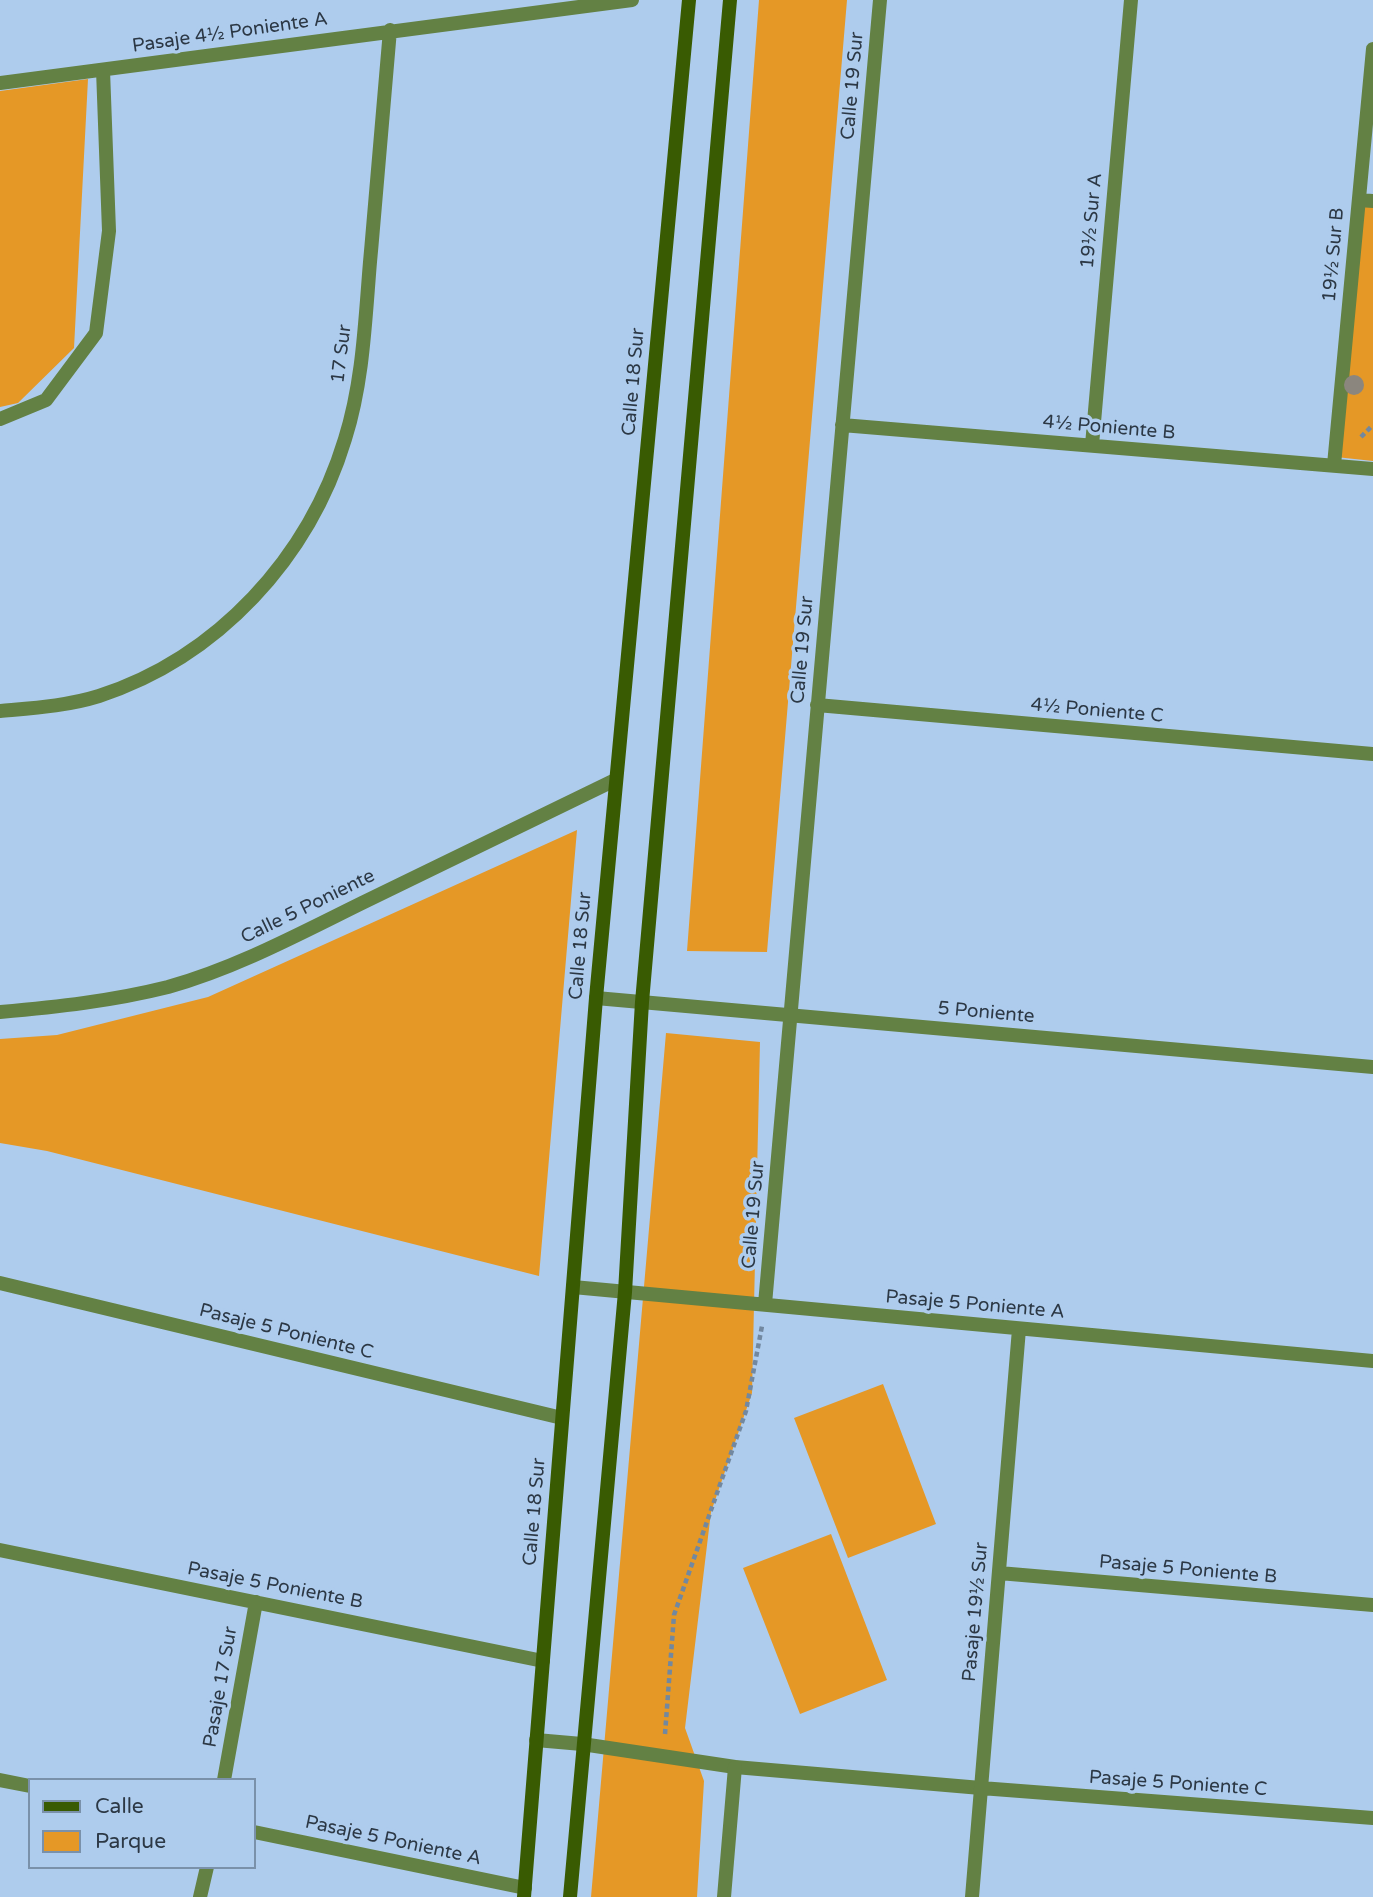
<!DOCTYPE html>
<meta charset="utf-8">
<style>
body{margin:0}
#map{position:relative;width:1373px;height:1897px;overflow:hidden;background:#aecced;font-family:"Varela Round",sans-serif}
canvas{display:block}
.legend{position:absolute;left:28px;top:1778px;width:228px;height:91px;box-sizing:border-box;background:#aecced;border:2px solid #7a91aa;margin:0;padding:9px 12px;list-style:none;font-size:21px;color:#2c3845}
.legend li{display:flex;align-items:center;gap:14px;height:35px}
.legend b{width:35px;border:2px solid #7a91aa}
</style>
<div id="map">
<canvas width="1373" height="1897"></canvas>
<ul class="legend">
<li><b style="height:9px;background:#395b02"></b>Calle</li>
<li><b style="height:19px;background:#e59826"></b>Parque</li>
</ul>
</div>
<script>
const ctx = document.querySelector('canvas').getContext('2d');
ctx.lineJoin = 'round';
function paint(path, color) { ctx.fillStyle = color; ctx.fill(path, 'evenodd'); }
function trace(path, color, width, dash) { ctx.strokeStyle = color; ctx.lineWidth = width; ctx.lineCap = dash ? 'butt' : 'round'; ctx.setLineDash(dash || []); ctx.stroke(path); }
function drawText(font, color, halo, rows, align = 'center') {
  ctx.font = font + ' "Varela Round",sans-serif'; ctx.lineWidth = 7; ctx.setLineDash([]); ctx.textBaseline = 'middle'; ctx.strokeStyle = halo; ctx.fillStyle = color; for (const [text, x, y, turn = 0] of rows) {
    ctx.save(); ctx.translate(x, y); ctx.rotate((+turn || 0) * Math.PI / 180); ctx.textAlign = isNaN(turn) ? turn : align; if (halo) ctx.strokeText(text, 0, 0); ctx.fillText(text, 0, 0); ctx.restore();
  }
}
paint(new Path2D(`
 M759,0H847L767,952L687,951Z
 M88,79L74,348L18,403L0,407V91Z
 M1358,204L1373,205V461L1336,457Z
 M577,830L539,1276L47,1151L0,1143V1039L57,1035L208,997Z
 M666,1033L760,1042L752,1393L711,1512L685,1728L704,1781L697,1897H591Z
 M883,1384L936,1524L848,1558L794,1418Z
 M831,1534L887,1680L800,1714L743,1568Z`), '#e59826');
trace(new Path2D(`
 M1361,437L1373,425
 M665,1734L674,1615L746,1411L762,1326`), '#7288a0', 4.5, [5, 3.5]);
trace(new Path2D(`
 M536,1740L582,1744L735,1767L981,1788`), '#638144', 14);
trace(new Path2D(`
 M0,83L632,0
 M1359,200L1373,201
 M0,419L46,400L96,333L109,231L103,70
 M842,425L1373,469
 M1092,445L1131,0
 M1334,465L1373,49
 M817,705L1373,754
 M0,711C33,708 67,706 99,696C218,657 309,558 345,439C363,382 365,322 370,262C377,185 383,108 390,30
 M0,1012C57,1007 112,1001 168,987C236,968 299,934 362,903C447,862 531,821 615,780
 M0,1283L562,1418
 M573,1287L1373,1361
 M765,1304L880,0
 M0,1550L543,1661
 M999,1573L1373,1605
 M0,1780L30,1786
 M224,1780L256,1602
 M981,1788L1373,1818
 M254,1832L525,1888
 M200,1897L207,1867
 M724,1897L735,1767
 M972,1897L1019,1329`), '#638144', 14);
trace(new Path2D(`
 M596,998L1373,1067`), '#638144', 14);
trace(new Path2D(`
 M524,1897L596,998L689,0
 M570,1897L625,1292L642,1002L730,0`), '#395b02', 14);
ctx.fillStyle = '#8b867e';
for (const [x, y] of [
 [1354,385]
]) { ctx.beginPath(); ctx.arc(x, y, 10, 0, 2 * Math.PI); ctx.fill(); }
drawText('19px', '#2c3845', '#aecced', [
 ["Pasaje 4½ Poniente A",230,33,-8],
 ["Calle 19 Sur",853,86,-85],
 ["19½ Sur A",1092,221,-85],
 ["19½ Sur B",1334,255,-85],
 ["17 Sur",342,354,-83],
 ["Calle 18 Sur",634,382,-85],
 ["4½ Poniente B",1109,428,5],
 ["Calle 19 Sur",803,650,-85],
 ["4½ Poniente C",1097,711,5],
 ["Calle 5 Poniente",308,907,-26],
 ["Calle 18 Sur",581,946,-85],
 ["5 Poniente",986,1013,5],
 ["Calle 19 Sur",754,1215,-85],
 ["Pasaje 5 Poniente A",975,1305,5],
 ["Pasaje 5 Poniente C",286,1332,14],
 ["Calle 18 Sur",535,1512,-85],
 ["Pasaje 5 Poniente B",1188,1570,5],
 ["Pasaje 5 Poniente B",275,1586,11],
 ["Pasaje 19½ Sur",976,1612,-85],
 ["Pasaje 17 Sur",221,1687,-80],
 ["Pasaje 5 Poniente C",1178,1784,4],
 ["Pasaje 5 Poniente A",393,1841,12]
]);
</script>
